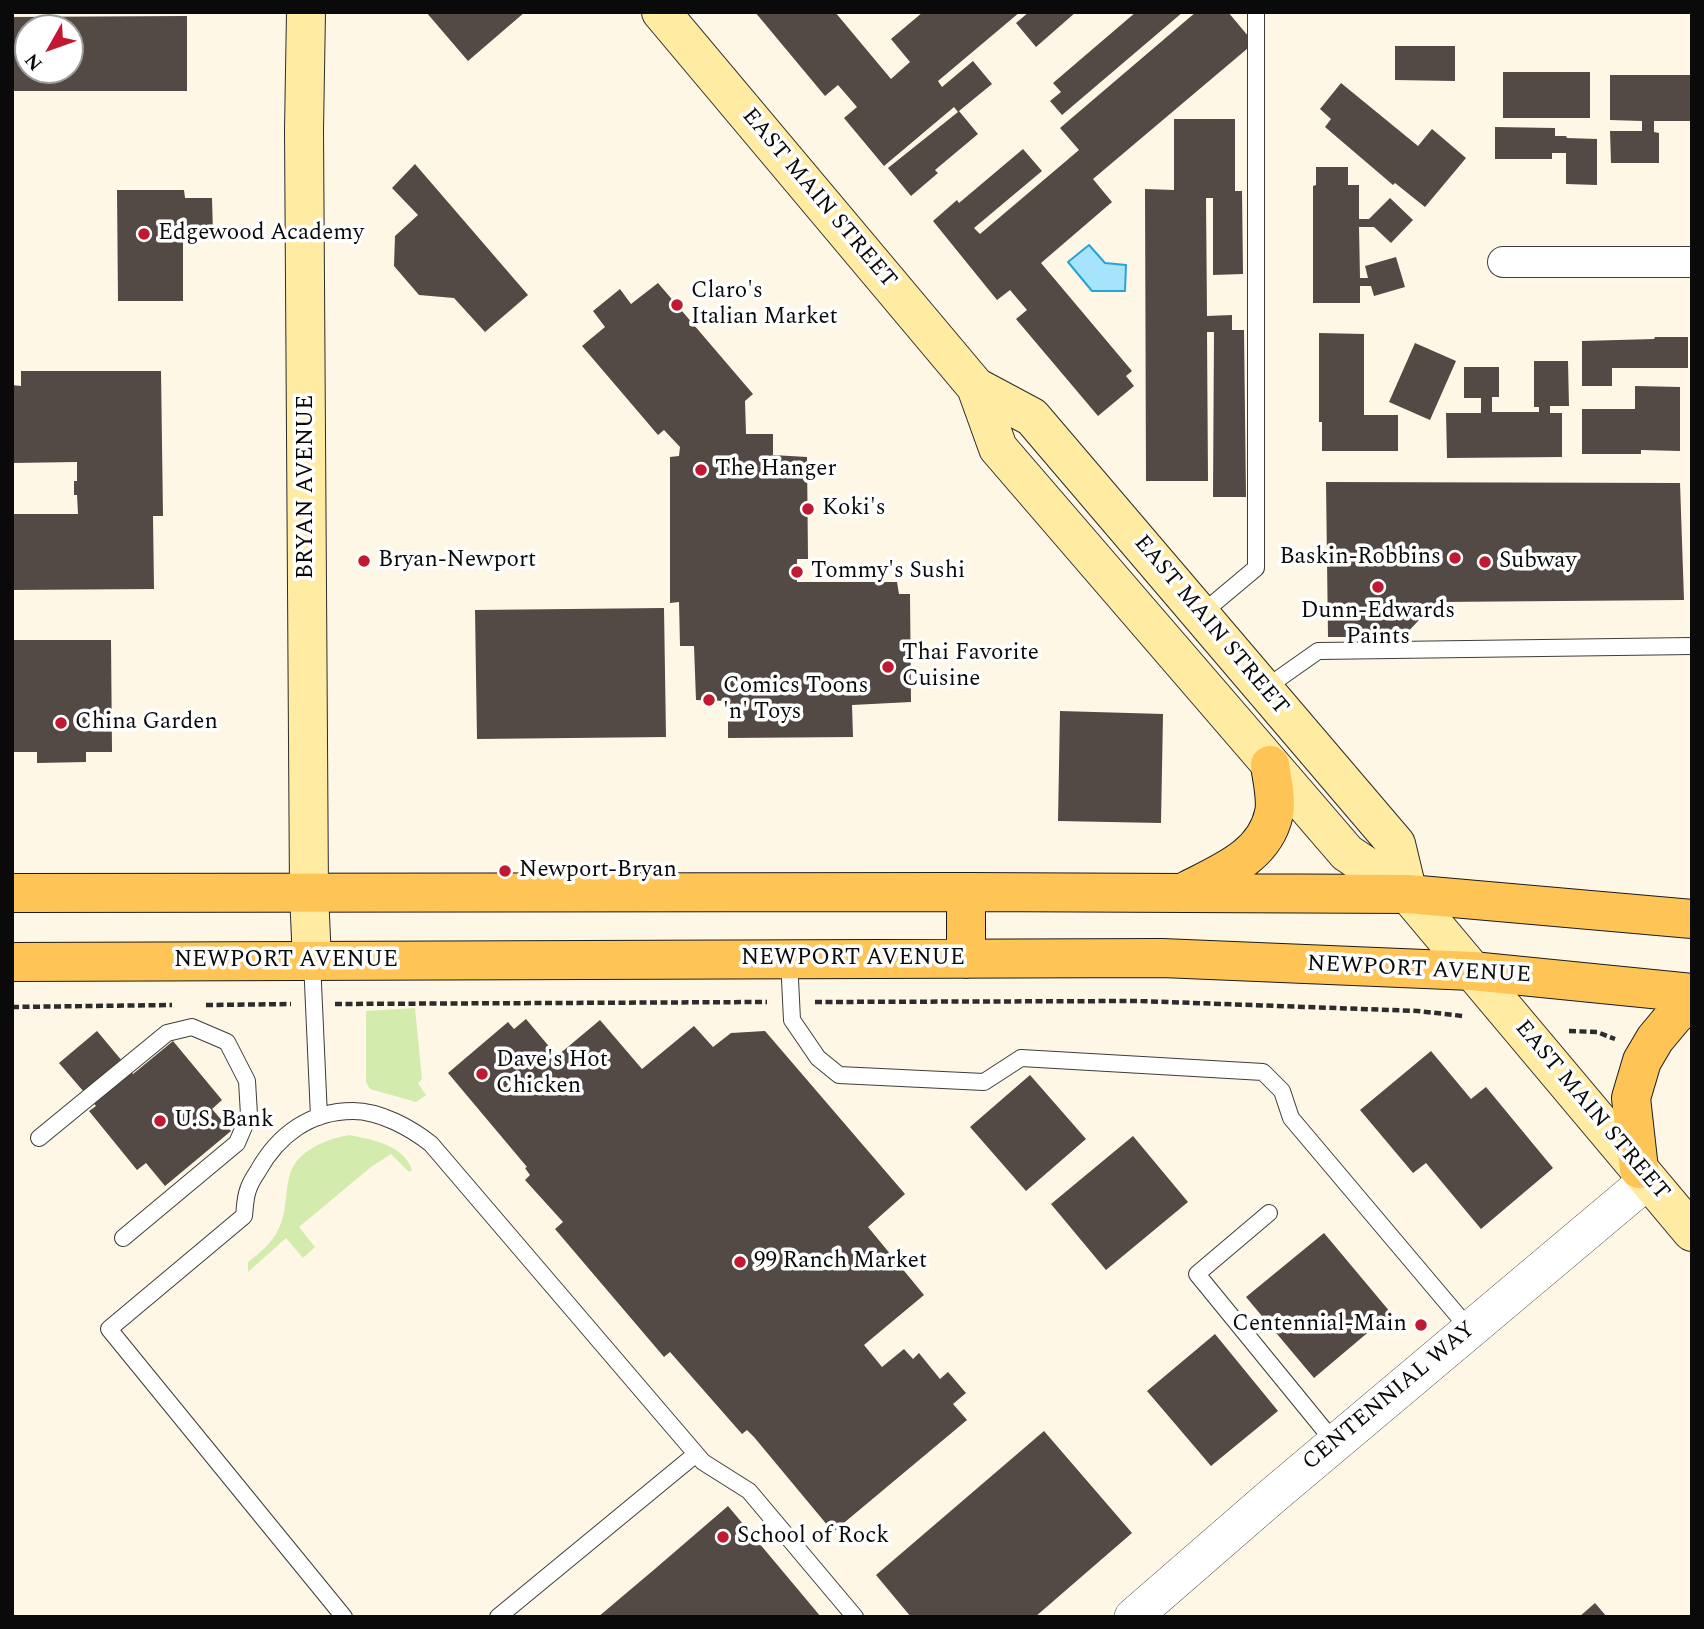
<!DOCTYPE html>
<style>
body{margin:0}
#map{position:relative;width:1704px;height:1629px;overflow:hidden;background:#fff7e6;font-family:Spectral,serif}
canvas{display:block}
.frame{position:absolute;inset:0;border:14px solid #0a0a0a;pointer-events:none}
.north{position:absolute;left:14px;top:14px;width:70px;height:70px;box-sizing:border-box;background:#fff;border:2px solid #9d9d9d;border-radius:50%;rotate:230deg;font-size:19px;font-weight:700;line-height:28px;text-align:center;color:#0a0a0a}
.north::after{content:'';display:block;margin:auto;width:24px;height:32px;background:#c21933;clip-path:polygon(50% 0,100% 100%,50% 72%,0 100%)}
</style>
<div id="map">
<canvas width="1704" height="1629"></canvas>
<div class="frame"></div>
<div class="north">N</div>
</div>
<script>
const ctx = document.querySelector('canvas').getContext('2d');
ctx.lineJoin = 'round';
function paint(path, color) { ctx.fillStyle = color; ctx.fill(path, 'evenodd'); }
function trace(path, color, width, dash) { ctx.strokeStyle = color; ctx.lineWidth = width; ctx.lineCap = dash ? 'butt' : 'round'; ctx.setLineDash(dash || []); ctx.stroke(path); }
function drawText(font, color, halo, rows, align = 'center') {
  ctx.font = font + ' Spectral,serif'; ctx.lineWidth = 7; ctx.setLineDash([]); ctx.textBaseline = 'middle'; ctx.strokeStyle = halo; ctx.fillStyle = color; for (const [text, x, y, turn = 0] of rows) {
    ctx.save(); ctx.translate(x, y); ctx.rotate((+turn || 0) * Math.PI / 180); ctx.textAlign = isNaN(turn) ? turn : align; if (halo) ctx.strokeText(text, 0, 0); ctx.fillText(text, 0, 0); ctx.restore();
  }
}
paint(new Path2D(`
 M415,1008L422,1079L418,1083L426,1095L416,1102L370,1089L366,1082V1011Z
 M350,1135C373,1140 404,1145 412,1170L409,1172L391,1154L371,1167L299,1227L315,1247L303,1258L286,1238L248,1272V1262C259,1254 272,1243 278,1230C288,1212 284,1190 291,1171C300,1149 329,1138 350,1135Z`), '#d4ebae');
const water = new Path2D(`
 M1089,245L1105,263L1126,265L1125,291H1092L1068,262Z`);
paint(water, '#a6e4fb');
trace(water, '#28a3d7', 2);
paint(new Path2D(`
 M426,12H525L468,61Z
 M755,12H835L891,79L910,62L891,39L923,12H1020L938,81L942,87L973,61L992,84L959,111L978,134L935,170L938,173L911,196L888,168L958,112L954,107L884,166L844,118L857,107L838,85L825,96Z
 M1029,12H1076L1036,47L1016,23Z
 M1136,12H1183L1062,115L1050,101L1061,92L1053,83Z
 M1196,12H1228L1254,43L1093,179L1112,202L1041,263L1132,371L1126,376L1134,386L1098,416L1016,319L1027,310L1010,290L997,300L933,221L957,200L959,203L1023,149L1042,171L974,228L980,234L1079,150L1060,128Z
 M187,16V91H12V17ZM28,28H70V70H28Z
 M1395,46H1455V81L1395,80Z
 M1503,72H1590V118H1503Z
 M1610,75H1692V121H1654V132L1659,133V163H1611L1610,131H1642V121L1610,120Z
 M1341,83L1418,146L1432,129L1466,158L1425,207L1395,183L1393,185L1325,127L1331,119L1320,109Z
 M1174,119H1235V191H1242L1243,274L1213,275V198H1206L1207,316L1232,315V330H1244L1246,497H1213L1214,332H1207L1208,481H1146L1145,189L1174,190Z
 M1495,127L1555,128V136H1566L1567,138L1597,139V185L1566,184V153H1552V159H1495Z
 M415,164L528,295L485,332L454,298L419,295L394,266L395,236L418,215L392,188Z
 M1316,167H1348V185H1359V219H1369L1390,198L1413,220L1391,243L1374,227H1359L1360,278H1368L1365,266L1396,257L1405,287L1374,296L1371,286H1360V303H1313V186L1316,185Z
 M117,190H184L185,198H212L213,234H183V301H118Z
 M658,283L753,394L745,401L746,434H773V455L807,457L808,559H797V582H897L899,594H910L911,702L852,705L853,737L728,738V701L696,700L694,646H680L679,602L670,603V457L679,456L680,447L664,430L658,435L582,346L605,327L593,311L620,289L631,304Z
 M1319,333L1364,334V415H1398V451H1322V422H1319Z
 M1655,337H1688V368H1612V386H1582V341L1654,339Z
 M1415,343L1456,361L1430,420L1389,402Z
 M1534,361H1568L1569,406H1550V413H1562V457L1447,458L1446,413H1481V398H1464V367H1499V397H1492V412H1539V407H1534Z
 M21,371H161L163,516H153L154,589L12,590V514H78L77,495H74V481H77V462L12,463V385L21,386Z
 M1635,386L1680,387V451L1641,450V454H1582V409H1635Z
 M1326,482L1680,483L1684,600L1436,602L1403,637H1328Z
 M664,608L666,737L477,739L475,610Z
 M12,640H111L112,752H86V762L37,763V752H12Z
 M1060,711L1163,714L1161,823L1058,821Z
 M526,1019L557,1056L600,1020L642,1069L694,1026L713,1047L731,1033L765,1031L905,1194L868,1227L924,1295L864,1345L882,1367L904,1349L913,1359L919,1353L940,1379L948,1372L966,1393L953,1404L967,1420L833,1532L754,1437L747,1430L742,1434L670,1352L664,1357L555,1229L563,1222L525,1180L530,1175L525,1168L527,1167L448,1073L508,1022L514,1029Z
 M97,1031L133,1074L173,1041L222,1100L212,1109L231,1131L165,1186L146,1163L137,1170L89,1111L96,1106L59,1063Z
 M1431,1051L1471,1099L1486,1087L1553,1168L1481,1229L1426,1163L1413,1173L1360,1110Z
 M1030,1075L1086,1139L1026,1191L970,1127Z
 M1133,1136L1188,1202L1106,1270L1051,1204Z
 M1324,1233L1391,1313L1314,1378L1246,1297Z
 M1215,1334L1278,1411L1211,1466L1147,1391Z
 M1044,1431L1132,1533L1035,1617H911L876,1575Z
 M728,1506L821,1617H598L656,1568Z
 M1595,1603L1607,1617H1579Z`), '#534945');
const service = new Path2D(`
 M1200,615L1256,568V12
 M1264,689L1318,651L1692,646
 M789,959L792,1020L818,1058L839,1075L984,1082L1021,1058L1263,1072L1282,1091L1291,1118L1470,1330
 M312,961L319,1117
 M39,1138L167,1033L192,1027L227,1042L247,1081L249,1115L237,1143L123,1238
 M1269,1213L1197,1274L1335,1443
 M344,1617L109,1329L244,1216C245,1208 245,1198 248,1190C250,1183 254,1177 258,1171C278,1135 310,1111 353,1111C380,1111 411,1128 431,1144L703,1462L749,1491L855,1617
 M498,1617L696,1454`);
const minor = new Path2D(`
 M1503,262H1692`);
const tertiary = new Path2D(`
 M1133,1617L1270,1498L1648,1180`);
const secondary = new Path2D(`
 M306,12L304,130L309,893L312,961
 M661,12L976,387L998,448L1347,853L1408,894L1692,1232
 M976,387L1032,417L1396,844L1408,894`);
const primary = new Path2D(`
 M1188,890C1223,872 1265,856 1274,813C1277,800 1272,779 1270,765
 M12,893L966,892L1408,894L1692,919
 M966,959V892
 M12,962L1162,958L1472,971L1692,993
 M1639,1169L1631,1098L1642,1061L1655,1039L1675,1015L1692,1003`);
trace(service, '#3d3d3d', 18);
trace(minor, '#3d3d3d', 32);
trace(tertiary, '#3d3d3d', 38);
trace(secondary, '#2c2c2c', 40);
trace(primary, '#1b1b1b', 40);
trace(new Path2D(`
 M815,1002L1137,1001L1418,1011L1463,1016
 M335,1004L767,1002
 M206,1005L291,1004
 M12,1007L172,1005
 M1569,1031L1597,1032L1615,1039`), '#2c2c2c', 4.5, [7, 3.5]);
trace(service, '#fff', 16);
trace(minor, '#fff', 30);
trace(tertiary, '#fff', 37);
trace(secondary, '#ffeba1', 38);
trace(primary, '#ffc456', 38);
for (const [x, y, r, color] of [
 [144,234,7,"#c21933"],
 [677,305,7,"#c21933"],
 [701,470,7,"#c21933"],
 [808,509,7,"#c21933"],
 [1455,558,7,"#c21933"],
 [364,561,7,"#c21933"],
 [1485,562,7,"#c21933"],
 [797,572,7,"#c21933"],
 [1378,587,7,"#c21933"],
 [888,667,7,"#c21933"],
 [709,700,7,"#c21933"],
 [61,723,7,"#c21933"],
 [505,871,7,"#c21933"],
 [482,1074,7,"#c21933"],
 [160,1121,7,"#c21933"],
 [740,1262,7,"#c21933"],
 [1421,1325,7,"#c21933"],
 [723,1537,7,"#c21933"]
]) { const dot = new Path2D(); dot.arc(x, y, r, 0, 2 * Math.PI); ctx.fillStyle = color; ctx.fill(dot); trace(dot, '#fff', 2.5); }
drawText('23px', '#0a0a0a', '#fff', [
 ["EAST MAIN STREET",818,199,50],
 ["BRYAN AVENUE",307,487,-90],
 ["EAST MAIN STREET",1210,626,50],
 ["NEWPORT AVENUE",853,959],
 ["NEWPORT AVENUE",286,961],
 ["NEWPORT AVENUE",1419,971,3],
 ["EAST MAIN STREET",1591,1111,50],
 ["CENTENNIAL WAY",1390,1397,-40]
]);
drawText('23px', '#0a0a0a', '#fff', [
 ["Edgewood Academy",158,234],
 ["Claro's",691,292],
 ["Italian Market",691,318],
 ["The Hanger",715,470],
 ["Koki's",822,509],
 ["Baskin-Robbins",1441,558,"right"],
 ["Bryan-Newport",378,561],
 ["Subway",1499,562],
 ["Tommy's Sushi",811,572],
 ["Dunn-Edwards",1378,612,"center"],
 ["Paints",1378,638,"center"],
 ["Thai Favorite",902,654],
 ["Cuisine",902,680],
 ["Comics Toons",723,687],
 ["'n' Toys",723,713],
 ["China Garden",75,723],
 ["Newport-Bryan",519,871],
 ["Dave's Hot",496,1061],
 ["Chicken",496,1087],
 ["U.S. Bank",174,1121],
 ["99 Ranch Market",754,1262],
 ["Centennial-Main",1407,1325,"right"],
 ["School of Rock",737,1537]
], 'left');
</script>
